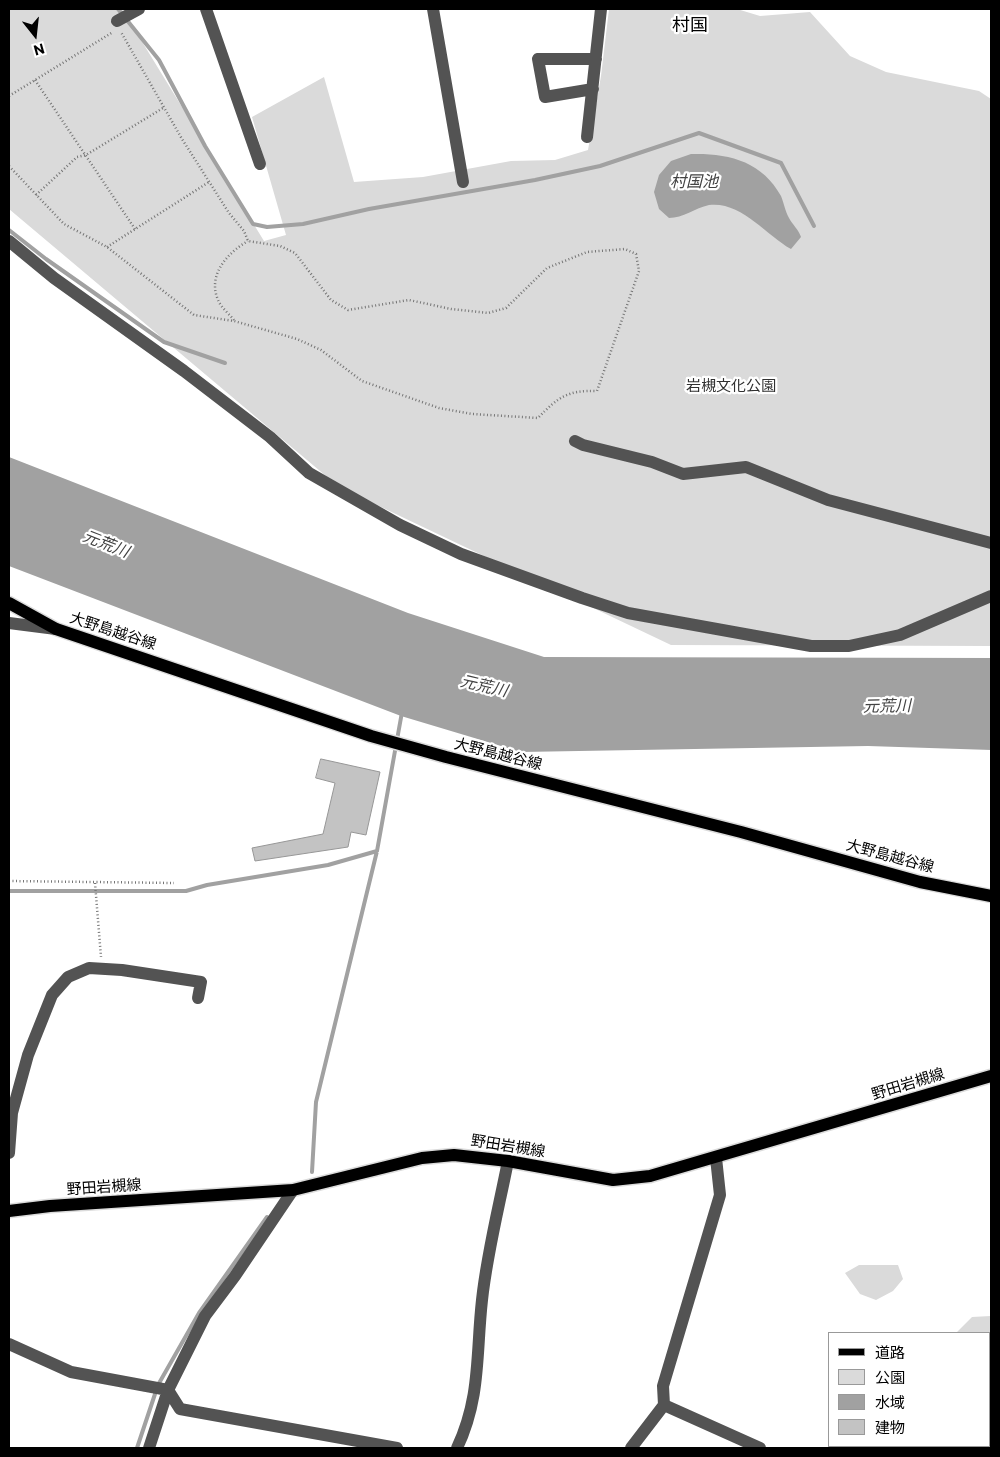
<!DOCTYPE html>
<meta charset="utf-8">
<style>
body{margin:0}
#map{position:relative;width:1000px;height:1457px;overflow:hidden;background:#fff;font-family:Commissioner,"Noto Sans JP",sans-serif}
canvas{display:block}
.frame{position:absolute;inset:0;border:10px solid #000;pointer-events:none}
.legend{position:absolute;left:828px;top:1332px;width:162px;height:115px;box-sizing:border-box;background:#fff;border:1px solid #999;margin:0;padding:6px 9px;list-style:none;font-size:15px;color:#000}
.legend li{display:flex;align-items:center;gap:10px;height:25px}
.legend b{width:25px;border:1px solid #999}
.north{position:absolute;left:10px;top:10px;width:50px;height:50px;-webkit-text-stroke:4px #fff;paint-order:stroke;rotate:164deg;font-size:14px;font-weight:700;line-height:20px;text-align:center;color:#000}
.north::after{content:'';display:block;margin:auto;width:18px;height:22px;background:#000;clip-path:polygon(50% 0,100% 100%,50% 72%,0 100%)}
</style>
<div id="map">
<canvas width="1000" height="1457"></canvas>
<div class="frame"></div>
<ul class="legend">
<li><b style="height:6px;background:#000"></b>道路</li>
<li><b style="height:14px;background:#dadada"></b>公園</li>
<li><b style="height:14px;background:#a1a1a1"></b>水域</li>
<li><b style="height:14px;background:#c3c3c3"></b>建物</li>
</ul>
<div class="north">N</div>
</div>
<script>
const ctx = document.querySelector('canvas').getContext('2d');
ctx.lineJoin = 'round';
function paint(path, color) { ctx.fillStyle = color; ctx.fill(path, 'evenodd'); }
function trace(path, color, width, dash) { ctx.strokeStyle = color; ctx.lineWidth = width; ctx.lineCap = dash ? 'butt' : 'round'; ctx.setLineDash(dash || []); ctx.stroke(path); }
function drawText(font, color, halo, rows, align = 'center') {
  ctx.font = font + ' Commissioner,"Noto Sans JP",sans-serif'; ctx.lineWidth = 4.5; ctx.setLineDash([]); ctx.textBaseline = 'middle'; ctx.strokeStyle = halo; ctx.fillStyle = color; for (const [text, x, y, turn = 0] of rows) {
    ctx.save(); ctx.translate(x, y); ctx.rotate((+turn || 0) * Math.PI / 180); ctx.textAlign = isNaN(turn) ? turn : align; if (halo) ctx.strokeText(text, 0, 0); ctx.fillText(text, 0, 0); ctx.restore();
  }
}
paint(new Path2D(`
 M9,9H122L264,241L286,235L252,117L324,77L354,182L423,177L511,161L555,160L588,150L601,76L609,9H737L760,16L810,12L850,56L886,72L979,91L991,99V646L671,645L339,487L9,209Z
 M859,1265H898L903,1279L893,1291L876,1300L860,1294L845,1273Z
 M991,1316V1398L989,1399V1333L957,1332L972,1317Z`), '#dadada');
paint(new Path2D(`
 M691,154C728,153 762,161 781,196C784,203 785,211 789,218C792,224 799,230 801,237L791,249C766,235 741,201 709,205C695,208 683,218 669,218L659,209L654,192L659,175L671,161Z
 M9,457L408,613L544,657L991,658V750L868,746L521,752L401,716L9,566Z`), '#a1a1a1');
trace(new Path2D(`
 M118,9L159,60L205,146L253,224L267,227L303,224L369,209L535,180L600,166L699,133L781,163L814,226
 M9,230L46,259L164,342L225,363
 M9,891H186L207,885L328,865L377,851
 M312,1172L316,1102L377,851L402,712
 M158,1385L199,1313L267,1217
 M137,1448L156,1391`), '#a1a1a1', 4);
const building = new Path2D(`
 M321,759L380,772L366,835L351,832L348,847L255,861L252,848L323,834L335,783L316,778Z`);
paint(building, '#c3c3c3');
trace(building, '#979797', 1);
const major = new Path2D(`
 M9,603L56,629L371,736L446,757L741,832L920,882L991,896
 M9,1211L50,1206L293,1190L422,1158L454,1155L508,1161L613,1180L650,1176L991,1076`);
trace(major, '#dbdbdb', 15);
trace(new Path2D(`
 M35,80L135,229
 M9,96L113,32
 M9,166L64,224L107,247L194,315L234,321L297,339L321,350L362,381L439,408L472,414L538,418C558,397 568,390 597,391L639,271L636,254L625,249L587,252L547,268L506,308L488,313L451,309L409,300L348,310L331,300L295,253L280,246L248,241L244,231L229,213L182,139L121,32
 M36,195L77,157L86,155L163,108
 M107,247L209,182
 M234,320C229,314 222,308 219,302C206,276 227,253 248,241
 M9,881L174,883
 M95,883L101,957`), '#757575', 2.5, [1, 2.5]);
trace(new Path2D(`
 M206,9L260,164
 M433,9L463,182
 M117,21L139,9
 M593,89L545,97L538,59H596
 M587,137L601,9
 M9,241L54,278L184,371L270,437L309,473L400,525L461,554L582,598L628,613L811,646H849L900,635L991,596
 M575,441L583,445L652,462L683,474L746,467L828,500L991,543
 M9,623L56,629
 M9,1153L12,1113L28,1055L52,995L68,977L89,968L122,970L201,982L198,998
 M9,1344L71,1372L168,1390L180,1409L397,1448
 M664,1405L760,1448
 M149,1448L168,1390L205,1316L235,1276L293,1190
 M457,1448C481,1397 476,1354 482,1300C487,1253 499,1207 508,1161
 M631,1448L664,1405L663,1386L720,1195L716,1158`), '#535353', 12);
trace(major, '#000', 12);
drawText('15px', '#313131', '#fff', [
 ["岩槻文化公園",731,386]
]);
drawText('15px', '#000', '#fff', [
 ["大野島越谷線",113,631,18],
 ["大野島越谷線",498,754,14],
 ["大野島越谷線",890,856,15],
 ["野田岩槻線",908,1084,-17],
 ["野田岩槻線",508,1146,9],
 ["野田岩槻線",104,1187,-4]
]);
drawText('italic 16px', '#424242', '#fff', [
 ["村国池",694,182],
 ["元荒川",106,544,21],
 ["元荒川",484,686,13],
 ["元荒川",887,706,-1]
]);
drawText('18px', '#000', '#fff', [
 ["村国",690,25]
]);
</script>
